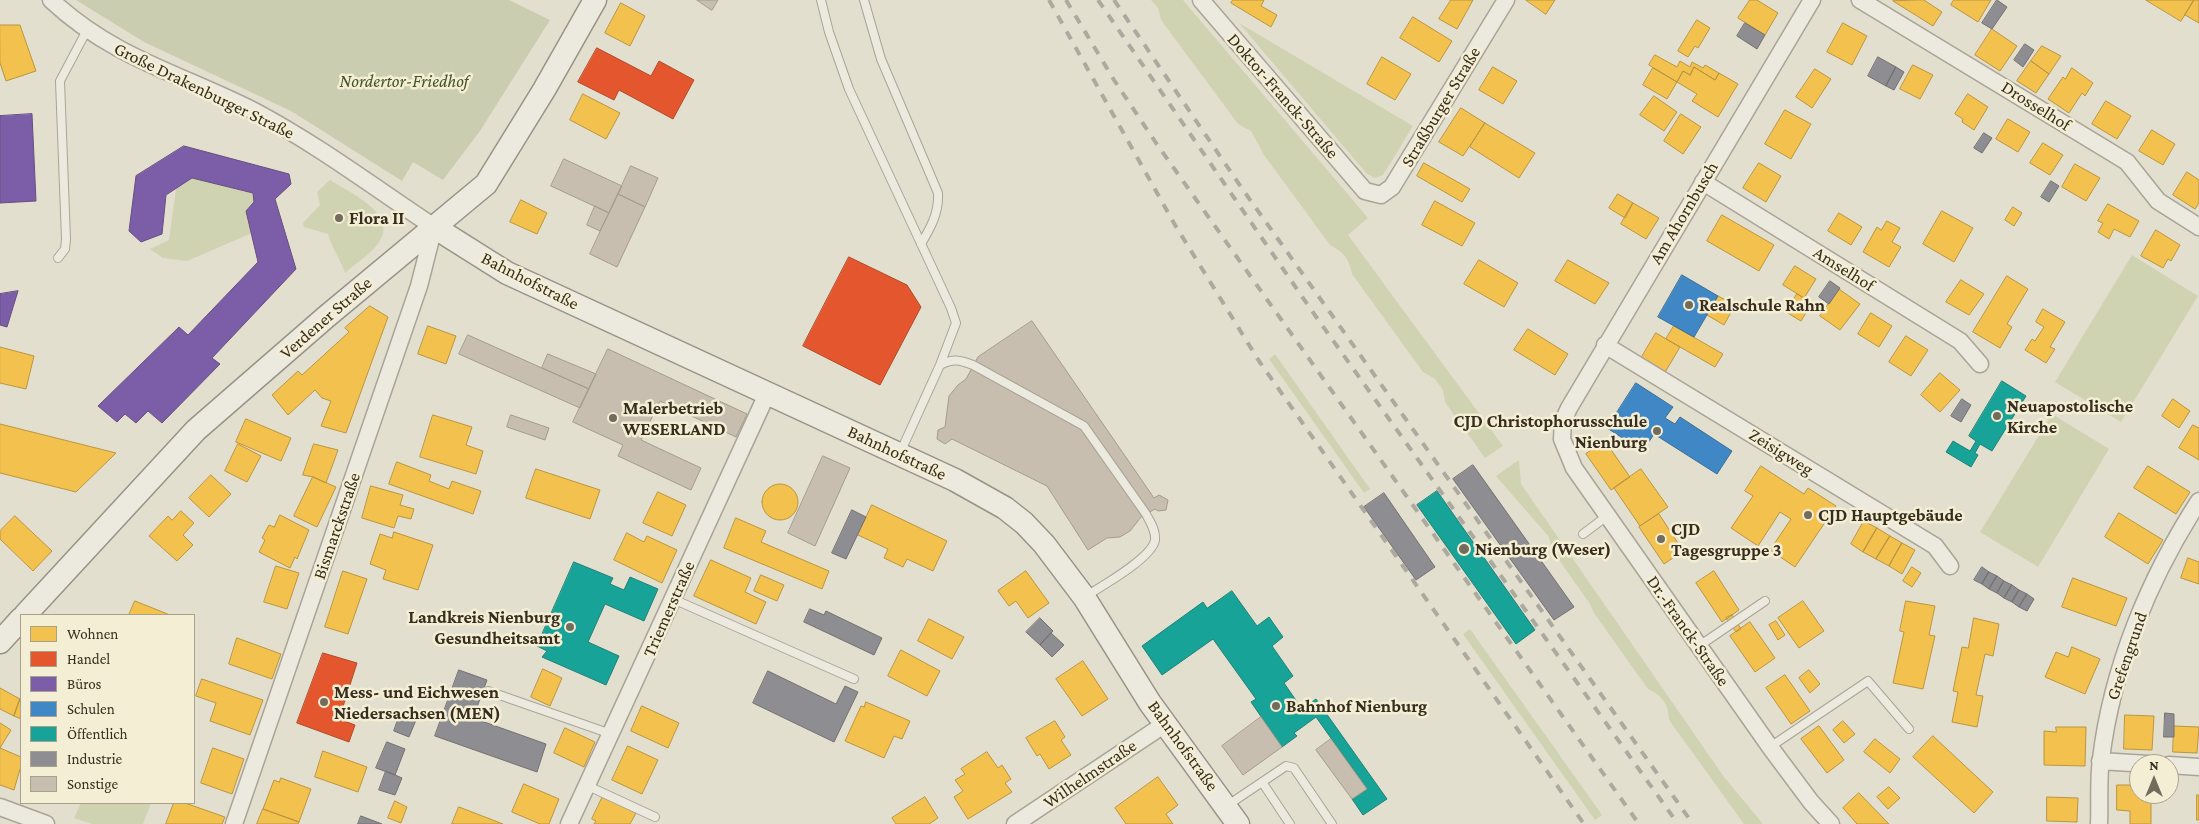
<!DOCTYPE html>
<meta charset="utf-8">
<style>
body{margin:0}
#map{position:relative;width:2199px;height:824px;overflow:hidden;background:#e3dfce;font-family:"Crimson Pro",serif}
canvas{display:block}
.legend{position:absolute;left:20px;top:614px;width:175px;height:190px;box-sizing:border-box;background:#f4eed4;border:1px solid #a8a18c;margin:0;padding:6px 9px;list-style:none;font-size:15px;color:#372d1f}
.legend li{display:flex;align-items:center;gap:10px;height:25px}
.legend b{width:25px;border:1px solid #a8a18c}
.north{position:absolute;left:2129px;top:754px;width:50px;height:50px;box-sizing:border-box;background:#f4eed4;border:1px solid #a8a18c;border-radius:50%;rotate:0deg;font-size:14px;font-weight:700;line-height:20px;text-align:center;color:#372d1f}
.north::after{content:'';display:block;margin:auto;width:18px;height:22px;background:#736b5c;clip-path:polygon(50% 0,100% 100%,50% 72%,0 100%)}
</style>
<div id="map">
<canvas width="2199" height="824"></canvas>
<ul class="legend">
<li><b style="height:14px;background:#f2c14e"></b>Wohnen</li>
<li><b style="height:14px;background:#e4572e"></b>Handel</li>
<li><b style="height:14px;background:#7b5ea7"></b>Büros</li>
<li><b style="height:14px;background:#3f88c5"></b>Schulen</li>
<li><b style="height:14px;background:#17a398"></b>Öffentlich</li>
<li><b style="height:14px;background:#8d8d92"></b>Industrie</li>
<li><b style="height:14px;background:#c7beaf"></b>Sonstige</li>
</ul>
<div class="north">N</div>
</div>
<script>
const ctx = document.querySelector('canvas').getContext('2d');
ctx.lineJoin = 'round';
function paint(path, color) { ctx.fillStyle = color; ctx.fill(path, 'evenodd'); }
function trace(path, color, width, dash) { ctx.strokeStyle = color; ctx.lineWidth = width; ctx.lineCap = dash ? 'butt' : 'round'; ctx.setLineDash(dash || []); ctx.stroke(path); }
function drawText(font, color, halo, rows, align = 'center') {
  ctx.font = font + ' "Crimson Pro",serif'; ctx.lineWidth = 5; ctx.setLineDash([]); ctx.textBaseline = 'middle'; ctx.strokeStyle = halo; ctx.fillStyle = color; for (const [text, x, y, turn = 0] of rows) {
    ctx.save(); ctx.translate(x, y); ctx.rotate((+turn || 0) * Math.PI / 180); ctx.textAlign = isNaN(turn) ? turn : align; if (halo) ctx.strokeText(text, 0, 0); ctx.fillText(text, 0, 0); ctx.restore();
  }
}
paint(new Path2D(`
 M1151,0H1183L1368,218L1348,235L1503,446L1485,458L1445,402L1443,390L1435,379L1423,372L1352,274C1349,259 1344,252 1330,245L1264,155L1251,131L1238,124L1161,20L1158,8Z
 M1239,23L1413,126L1383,175L1375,178L1367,174Z
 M192,178L253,193L254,202L252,233L187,261L163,258L150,249L169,240L176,189Z
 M330,180C350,193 402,215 377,245C369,255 355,264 345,273C340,258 332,249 328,234L304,227L303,223L320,205L317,192Z
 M2132,255L2198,296L2121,422L2055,382Z
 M1275,354L1370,489L1364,493L1269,359Z
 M2052,414L2109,449L2038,567L1980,532Z
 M1519,460L1521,484L1724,777L1763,824H1744L1669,720C1668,703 1663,697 1648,689L1594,613L1590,604L1552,550L1549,537L1496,476Z
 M1470,629L1602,815L1595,820L1463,634Z
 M81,803H151L143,824H92L74,818Z`), '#cfd3b1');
paint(new Path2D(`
 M76,0H509L550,20L480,131L443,180L413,162L402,181L291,111L144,42Z`), '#cbcdb0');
const homes = new Path2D(`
 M1233,0H1264L1261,6L1277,15L1271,27L1231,3Z
 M1451,0H1473L1457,29L1439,19Z
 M1526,0H1555L1546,14Z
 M1750,0H1757L1778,13L1765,35L1738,18Z
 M1924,0L1942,12L1933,26L1893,1Z
 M1954,0H1991L1978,22L1951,5Z
 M2146,0H2194L2181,21Z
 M2194,0H2199V23L2185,15Z
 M621,3L645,16L630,46L605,33Z
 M1413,17L1452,41L1439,62L1400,38Z
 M1697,20L1710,28L1698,48L1695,46L1688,57L1678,51Z
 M1843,23L1867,36L1852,65L1827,52Z
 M0,25H20L36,71L6,81L0,63Z
 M1992,29L2017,46L2000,71L1975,55Z
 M2042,46L2061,56L2049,74L2031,61Z
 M1655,55L1677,67L1680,61L1690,67L1692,62L1703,68L1705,65L1719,73L1715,80L1694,67L1690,75L1683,71L1677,82L1649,65Z
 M1382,57L1411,74L1395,100L1367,84Z
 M2031,61L2049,74L2036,93L2017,81Z
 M1913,65L1933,75L1920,99L1900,89Z
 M1493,67L1517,81L1503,104L1479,90Z
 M1694,67L1715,80L1719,73L1738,84L1718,117L1692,101L1697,94L1677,82L1683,71L1690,75Z
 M1653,68L1677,82L1667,99L1643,85Z
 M2072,68L2093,83L2085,96L2082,93L2069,113L2048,99L2063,77L2065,79Z
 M1815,69L1831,79L1812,108L1796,97Z
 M583,94L620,113L606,139L570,120Z
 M1968,94L1988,107L1974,130L1962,122L1963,119L1955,114Z
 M1654,96L1677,112L1664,131L1640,115Z
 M2106,101L2131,116L2117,139L2092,124Z
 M1461,108L1485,123L1463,156L1439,142Z
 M1785,110L1811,124L1791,159L1765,144Z
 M1681,114L1701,127L1683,154L1664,141Z
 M2008,119L2030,132L2018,152L1996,139Z
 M1485,123L1535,153L1519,178L1470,147Z
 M2152,130L2175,144L2163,165L2139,151Z
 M2043,143L2063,155L2050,175L2030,163Z
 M1424,163L1470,189L1462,202L1417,176Z
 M1759,163L1781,176L1766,202L1743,188Z
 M2075,164L2100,178L2086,201L2062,187Z
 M2187,172L2199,180V203L2195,209L2173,195Z
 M1618,194L1633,203L1625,218L1609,208Z
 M521,200L547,213L537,234L510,222Z
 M1435,201L1475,223L1462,246L1422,225Z
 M1633,203L1659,218L1646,239L1621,224Z
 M2108,204L2139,221L2130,237L2114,229L2109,239L2098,232L2103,223L2098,221Z
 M2013,207L2022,213L2014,226L2005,220Z
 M1942,211L1973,228L1954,262L1923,244Z
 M1839,213L1862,227L1851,245L1828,231Z
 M1722,215L1774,245L1759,271L1707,241Z
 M1887,221L1900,228L1892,242L1901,247L1889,267L1863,252L1877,227L1881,230Z
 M2156,230L2180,245L2171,261L2168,259L2163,268L2141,256Z
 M1479,260L1518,283L1504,307L1464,284Z
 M1568,260L1609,283L1595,304L1555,281Z
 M1795,266L1816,279L1804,298L1783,285Z
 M2007,276L2028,289L2007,324L2012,327L2000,348L1973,332Z
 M1961,280L1984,294L1969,315L1946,302Z
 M1839,289L1860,304L1840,330L1820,316Z
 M1797,294L1812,303L1801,321L1786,312Z
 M1718,296L1735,305L1724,325L1707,315Z
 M370,306L388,317L346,433L321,426L331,401L322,398L315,390L288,415L272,395L298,371L302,375L349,332L345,328Z
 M2043,309L2065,322L2050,347L2055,349L2046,363L2025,350L2032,339L2035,341L2044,327L2036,322Z
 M1871,313L1892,326L1879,347L1858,334Z
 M428,326L456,336L446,364L418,354Z
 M1674,326L1723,354L1715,367L1666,339Z
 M1528,329L1568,354L1555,375L1514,350Z
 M1656,333L1680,347L1664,374L1640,360Z
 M1906,336L1928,350L1911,376L1889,362Z
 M0,347L34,356L26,389L0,383Z
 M1940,373L1960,390L1940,412L1921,395Z
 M2173,399L2190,411L2179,428L2162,416Z
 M433,415L472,427L466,445L483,451L476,474L420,457Z
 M246,419L291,438L281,461L236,442Z
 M0,424L116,453L76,492L0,473Z
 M2193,425L2199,428V460L2179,448Z
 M1605,441L1630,477L1611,490L1586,454Z
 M238,444L261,456L247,482L225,471Z
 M314,444L338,450L326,483L313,477L303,475Z
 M397,462L431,475L429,481L449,489L452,481L481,491L473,514L389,484Z
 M1761,466L1804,494L1808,488L1836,506L1795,567L1770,550L1791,519L1780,512L1758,546L1731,528L1753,496L1745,491Z
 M2148,466L2190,492L2176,514L2134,488Z
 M536,469L600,490L590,519L526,498Z
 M1641,469L1668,507L1640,526L1614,488Z
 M211,475L231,494L209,517L189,498Z
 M313,477L336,487L317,527L294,516Z
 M762 502a18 18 0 1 1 36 0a18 18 0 1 1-36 0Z
 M371,486L403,495L400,505L414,509L411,519L398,516L394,528L362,518Z
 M658,492L686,505L672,536L643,523Z
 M872,505L947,541L933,571L907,559L903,567L884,558L888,549L858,535Z
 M181,511L194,523L183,535L193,545L177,561L149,536L168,516L172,520Z
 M2119,513L2163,540L2148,564L2105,537Z
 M1659,514L1683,551L1664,564L1639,527Z
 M280,515L309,530L297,559L295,557L290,568L259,552L265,540L262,538L269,525L274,527Z
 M15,516L52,551L33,571L0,539V531Z
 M736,518L766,531L761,542L829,571L822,589L724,548Z
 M1864,521L1877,528L1863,552L1851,544Z
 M1877,528L1890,536L1876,559L1863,552Z
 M394,532L433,545L418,590L383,579L386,570L370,564L380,534L392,538Z
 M627,533L644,542L647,536L677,550L662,583L614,560Z
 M1890,536L1902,543L1889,566L1876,559Z
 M1902,543L1915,550L1902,574L1889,566Z
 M2188,558L2199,562V584L2181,578Z
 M711,560L751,578L745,592L766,602L756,624L694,596Z
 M276,566L299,573L287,609L264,602Z
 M1912,567L1921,573L1912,587L1903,581Z
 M343,571L367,579L348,634L325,627Z
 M1026,571L1049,603L1028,618L1016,601L1009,606L998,591Z
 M1714,571L1739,610L1722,622L1696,583Z
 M761,575L784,585L777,601L754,591Z
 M2073,578L2127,598L2116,626L2062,607Z
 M135,601L170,615H129Z
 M1803,601L1824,631L1799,648L1778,618Z
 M1906,601L1935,606L1929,635L1935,636L1923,689L1893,683L1904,632L1900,631Z
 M1732,615L1741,629L1736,632L1726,618Z
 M1974,618L1999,624L1993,656L1985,654L1976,695L1983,696L1977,727L1952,722L1958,692L1953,691L1962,647L1968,648Z
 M929,619L964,637L952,659L918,641Z
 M1776,621L1785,635L1778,640L1769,625Z
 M1750,622L1775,658L1755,672L1730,636Z
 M237,638L281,654L272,679L229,664Z
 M2072,647L2100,659L2085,694L2045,677L2056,652L2068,657Z
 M901,650L940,671L927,696L888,676Z
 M1083,661L1108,699L1082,716L1056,679Z
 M543,669L562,678L550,706L531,697Z
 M1809,670L1820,684L1810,693L1799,678Z
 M1785,675L1810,711L1791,724L1766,688Z
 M202,679L263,700L250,735L210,721L216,703L196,696Z
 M0,688L20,699L14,716L0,709Z
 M20,699H21V719L14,716Z
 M866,702L910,721L902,739L894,736L884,758L845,741L861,706L864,707Z
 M642,706L679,723L668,748L631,731Z
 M2125,715L2154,716L2152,750L2124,749Z
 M1055,721L1065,737L1061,740L1071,755L1049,769L1040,754L1037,756L1026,738Z
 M1843,721L1855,734L1844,743L1833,730Z
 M0,723L11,730L0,748Z
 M1819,726L1844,760L1827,773L1801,739Z
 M2174,726L2199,727L2197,753L2173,752Z
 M2056,727H2086L2085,766L2044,765V731L2056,732Z
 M565,728L595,742L584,767L554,753Z
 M1933,736L1993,792L1974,813L1913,757Z
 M1875,739L1900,759L1890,773L1864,752Z
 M628,746L658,760L642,794L612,780Z
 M0,748L21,757V766L14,790L0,785Z
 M213,748L244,759L232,794L201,783Z
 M323,751L367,767L358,792L315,777Z
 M987,752L998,768L1002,765L1011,779L1005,783L1012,792L968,819L954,797L963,791L955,780L965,774L961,769Z
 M1158,777L1178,805L1166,814L1173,824H1126L1115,808Z
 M281,778L311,789L299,822L263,809L274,780L279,782Z
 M524,784L559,799L549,824H540L512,812Z
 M2117,785H2139V794H2151V824H2130V811L2117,810Z
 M1889,787L1900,798L1888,809L1877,797Z
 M1859,793L1889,824H1857L1843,808Z
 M2197,795H2199V820H2197Z
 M603,796L636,813L630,824H594L596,821L592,819Z
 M925,797L938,818L929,824H896L892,818Z
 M2047,797L2078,798L2077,822L2047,821Z
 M395,801L407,807L401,823L388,818Z
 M174,803H185L225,817L222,824H166Z
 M459,807L503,824H452Z
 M263,809L299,822L298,824H257Z`);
paint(homes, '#f2c14e');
trace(homes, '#ba9540', 1);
const shops = new Path2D(`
 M597,48L651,76L659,61L694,80L673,119L619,90L614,100L578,82Z
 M849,257L907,285L921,307L880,385L803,346Z
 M323,653L357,663L339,719L355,725L349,742L297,723Z`);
paint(shops, '#e4572e');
trace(shops, '#b04a2a', 1);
const offices = new Path2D(`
 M32,114L36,201L0,203V116Z
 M184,146L289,174L291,184L275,199L296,269L212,358L220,364L162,423L148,411L136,423L125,414L117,422L98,406L179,327L188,335L258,262L246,211L254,202L253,193L192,178L166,195L162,234L141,242L129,231L136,176Z
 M18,291L7,327L0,325V294Z`);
paint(offices, '#7b5ea7');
trace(offices, '#674f7e', 1);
const schools = new Path2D(`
 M1682,275L1718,296L1694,337L1658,317Z
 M1636,383L1673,407L1665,418L1675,424L1680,417L1732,451L1717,474L1654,434L1643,451L1607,428Z`);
paint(schools, '#3f88c5');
trace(schools, '#3d6d93', 1);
const public = new Path2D(`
 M2002,381L2026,396L1992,451L1980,444L1975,453L1978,455L1971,467L1946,452L1953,441L1970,451L1976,441L1969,436Z
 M1437,491L1535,630L1516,644L1417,505Z
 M574,562L613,578L610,584L624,590L630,577L658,589L644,621L605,604L588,642L619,656L606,685L542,657L547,651L537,646Z
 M1232,591L1257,626L1269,617L1283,637L1272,646L1293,676L1284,683L1302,709L1316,699L1387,799L1363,815L1352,799L1367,789L1316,717L1294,733L1297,736L1282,747L1251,702L1256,699L1213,639L1162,675L1142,646L1203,602L1207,608Z`);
paint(public, '#17a398');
trace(public, '#218074', 1);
const industry = new Path2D(`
 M1997,0L2007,7L1992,29L1982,23Z
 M1745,23L1765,35L1757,49L1737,36Z
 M2025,44L2034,50L2023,67L2014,60Z
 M1878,57L1896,67L1886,86L1868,76Z
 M1896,67L1904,72L1894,90L1886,86Z
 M1984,133L1992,138L1982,153L1974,148Z
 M2051,181L2059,186L2049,202L2041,197Z
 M1830,281L1840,288L1829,304L1819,297Z
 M1962,399L1971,405L1961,422L1951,416Z
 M1473,465L1574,607L1554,620L1453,479Z
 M1384,493L1435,567L1416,580L1364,507Z
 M852,510L866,517L846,559L832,553Z
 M1982,567L1989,572L1982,584L1974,580Z
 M1989,572L1997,576L1989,589L1982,584Z
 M1997,576L2004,581L1997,593L1989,589Z
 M2004,581L2012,585L2004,598L1997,593Z
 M2012,585L2019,590L2012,602L2004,598Z
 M2019,590L2027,594L2019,607L2012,602Z
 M2027,594L2034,599L2027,611L2019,607Z
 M810,609L824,615L826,611L882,638L874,655L804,622Z
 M1040,618L1053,631L1040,645L1026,632Z
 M1051,633L1064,645L1052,657L1040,645Z
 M459,670L487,680L473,718L546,744L537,772L435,736Z
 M768,671L836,704L845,686L858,692L834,742L753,703Z
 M2165,713L2174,714V737H2164Z
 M400,714L416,720L409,737L394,731Z
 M387,742L405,749L395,775L376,768Z
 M386,771L402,778L395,795L379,790Z
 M361,816L382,824H358Z`);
paint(industry, '#8d8d92');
trace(industry, '#737070', 1);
const building = new Path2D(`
 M697,0H718L712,10Z
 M564,159L622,186L609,213L551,186Z
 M631,166L658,178L645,207L618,194Z
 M618,194L645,207L617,267L590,254Z
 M595,206L609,213L600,231L587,225Z
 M1032,321L1154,498L1159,495L1168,500L1166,510L1158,511L1155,509L1141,517L1130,531L1120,537L1107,538L1088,550L1047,486L952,439L945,444L937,439L938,430L945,427L949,396L958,385L966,379L978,357Z
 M468,335L589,389L580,408L459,354Z
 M608,349L747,414L736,437L660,401L641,440L701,468L691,490L618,456L623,445L573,422Z
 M548,354L596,374L589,389L542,368Z
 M511,415L549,428L545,440L507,427Z
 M823,456L850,468L815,546L788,533Z
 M1261,717L1282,747L1243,775L1222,746Z
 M1331,739L1367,789L1352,799L1316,750Z`);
paint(building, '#c7beaf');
trace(building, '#a39b8d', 1);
const lane = new Path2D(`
 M821,0L829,32L849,89L951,308L956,323L940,365L900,453
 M864,0L881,59L938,193C939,213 931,227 921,244
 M58,258L65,249L66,239L60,81L87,30
 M940,365C953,358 960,360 973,365L1084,426L1146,514C1150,522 1156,530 1155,540C1152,558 1102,586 1086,596
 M1583,534L1607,516
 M673,599L854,679
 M1699,646L1765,601
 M488,691L611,734
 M1770,747L1868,681L1909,729
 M1262,782L1290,824
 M588,786L655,817
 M1228,805L1286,766L1294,768L1332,824`);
const street = new Path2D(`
 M51,0C114,59 182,74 256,112C318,145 375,188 434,227L419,286L234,824
 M1201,0L1365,191L1381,195L1392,187L1506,0
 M1812,0L1569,408L1563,421L1562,439L1574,468L1770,747L1811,802L1831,824
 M1860,0L2127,162L2158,201L2199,227
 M1703,182L1960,341L1980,364
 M1605,345L1935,546L1950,566
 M2100,761L2148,764
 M2169,765L2199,767
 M0,807L46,824
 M569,824L767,394
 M1015,824L1165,724
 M2099,824C2100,803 2098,780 2101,759C2112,668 2149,578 2199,501`);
const secondary = new Path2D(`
 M434,227L507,273L955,480L1005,508L1024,523L1044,544L1084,597L1150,703L1238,824
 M25,615L196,430L326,317L486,184L544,90L595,0
 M0,642L21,619`);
trace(lane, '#a9a497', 10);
trace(street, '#a9a497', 19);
trace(secondary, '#989386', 25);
trace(lane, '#ece9df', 8);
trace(street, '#ece9df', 16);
trace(secondary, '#ece9df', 22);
trace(new Path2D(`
 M1049,0L1175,225L1259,361L1584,824
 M1066,0L1114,80L1156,143L1639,824
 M1098,0L1312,311L1678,824
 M1114,0L1241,187L1693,824`), '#aca99f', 4, [9, 9]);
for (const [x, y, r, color] of [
 [339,218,5,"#736b5c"],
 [1689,305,5,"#736b5c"],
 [1997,416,5,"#736b5c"],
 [613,418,5,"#736b5c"],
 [1657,431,5,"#736b5c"],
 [1808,515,5,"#736b5c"],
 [1661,539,5,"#736b5c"],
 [1464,549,6,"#736b5c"],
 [570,627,5,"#736b5c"],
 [324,702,5,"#736b5c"],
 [1276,706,5,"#736b5c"]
]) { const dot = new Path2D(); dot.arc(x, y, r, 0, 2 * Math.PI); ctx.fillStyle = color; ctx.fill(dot); trace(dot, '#f4eed4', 2); }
drawText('italic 18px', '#435326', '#f4eed4', [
 ["Nordertor-Friedhof",404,81]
]);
drawText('18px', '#372d1f', '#f4eed4', [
 ["Große Drakenburger Straße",204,91,26],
 ["Doktor-Franck-Straße",1283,96,49],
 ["Drosselhof",2036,106,32],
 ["Straßburger Straße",1441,107,-59],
 ["Am Ahornbusch",1684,213,-59],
 ["Amselhof",1844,269,32],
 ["Bahnhofstraße",530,281,27],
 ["Verdener Straße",326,318,-41],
 ["Zeisigweg",1781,452,32],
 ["Bahnhofstraße",897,453,25],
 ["Bismarckstraße",337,526,-71],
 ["Triemerstraße",669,609,-66],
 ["Dr.-Franck-Straße",1688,631,55],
 ["Grefengrund",2127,656,-71],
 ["Bahnhofstraße",1183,746,54],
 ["Wilhelmstraße",1090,774,-34]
]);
drawText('bold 18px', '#372d1f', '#f4eed4', [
 ["Flora II",349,218],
 ["Realschule Rahn",1699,305],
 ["Neuapostolische",2007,406],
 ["Kirche",2007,427],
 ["Malerbetrieb",623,408],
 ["WESERLAND",623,429],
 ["CJD Christophorusschule",1647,421,"right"],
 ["Nienburg",1647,442,"right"],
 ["CJD Hauptgebäude",1818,515],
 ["CJD",1671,529],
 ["Tagesgruppe 3",1671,550],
 ["Nienburg (Weser)",1475,549],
 ["Landkreis Nienburg",560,617,"right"],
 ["Gesundheitsamt",560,638,"right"],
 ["Mess- und Eichwesen",334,692],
 ["Niedersachsen (MEN)",334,713],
 ["Bahnhof Nienburg",1286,706]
], 'left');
</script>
